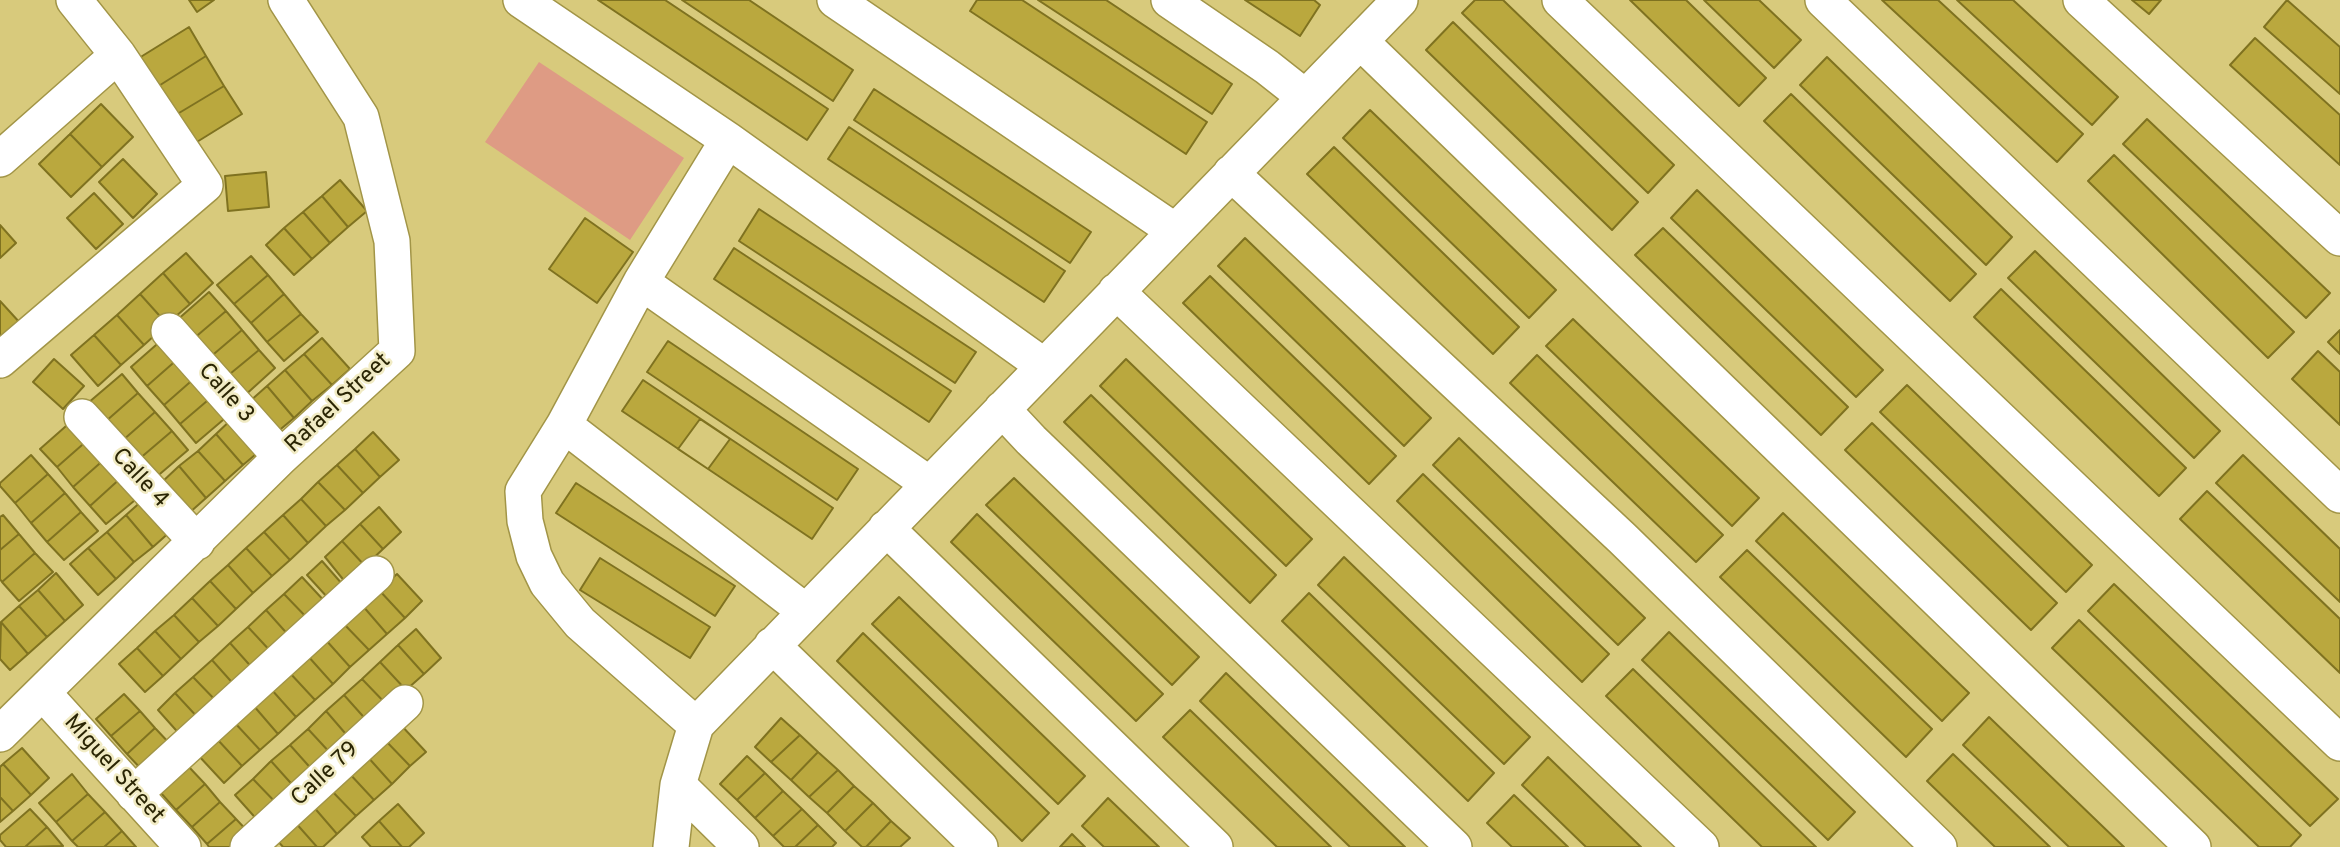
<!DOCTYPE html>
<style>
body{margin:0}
canvas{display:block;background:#d8ca7c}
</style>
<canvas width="2340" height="847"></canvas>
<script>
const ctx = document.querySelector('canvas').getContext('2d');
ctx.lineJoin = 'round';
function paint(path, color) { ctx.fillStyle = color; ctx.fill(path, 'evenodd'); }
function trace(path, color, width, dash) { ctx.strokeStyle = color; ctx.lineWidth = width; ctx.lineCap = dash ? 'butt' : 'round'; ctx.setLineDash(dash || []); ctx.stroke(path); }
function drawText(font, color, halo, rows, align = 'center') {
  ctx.font = font + ' Overpass,sans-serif'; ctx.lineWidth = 5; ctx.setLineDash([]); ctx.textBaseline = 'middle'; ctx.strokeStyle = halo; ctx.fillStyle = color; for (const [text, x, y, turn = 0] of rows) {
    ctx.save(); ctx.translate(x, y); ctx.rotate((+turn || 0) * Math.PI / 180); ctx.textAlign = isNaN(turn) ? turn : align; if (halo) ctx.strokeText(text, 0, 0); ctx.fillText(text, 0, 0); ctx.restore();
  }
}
paint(new Path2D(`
 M539,62L684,158L630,240L485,142Z`), '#de9b84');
const building = new Path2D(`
 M189,0H214L197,12Z
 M598,0H665L828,109L807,140Z
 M682,0H749L853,70L833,101Z
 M977,0H1022L1207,122L1186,154L970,11Z
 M1038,0H1106L1232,84L1212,114Z
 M1245,0H1314L1320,5L1300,36Z
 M1475,0H1503L1674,165L1648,193L1462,13Z
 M1630,0H1686L1766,78L1739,106Z
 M1704,0H1759L1801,40L1774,68Z
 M1882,0H1938L2083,134L2057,162Z
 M1957,0H2013L2118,97L2092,125Z
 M2132,0H2161L2149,14Z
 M2287,0L2340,47V94L2264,27Z
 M1453,22L1638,202L1612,230L1426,50Z
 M189,27L206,56L157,87L139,58Z
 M2255,38L2340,115V165L2230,65Z
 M206,56L224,86L174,116L157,87Z
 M1827,57L2012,237L1986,265L1800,85Z
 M224,86L242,114L192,145L174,116Z
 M874,89L1091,232L1070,263L854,120Z
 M1791,94L1976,274L1950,301L1764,121Z
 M101,104L133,137L102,167L70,134Z
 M1370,110L1556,290L1529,318L1343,138Z
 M2147,119L2330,293L2306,318L2123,144Z
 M849,127L1065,271L1044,302L828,159Z
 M70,134L102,167L71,197L39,164Z
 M1334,147L1519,327L1493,354L1307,174Z
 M2114,155L2294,332L2268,358L2088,181Z
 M123,159L157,194L133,218L99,182Z
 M266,172L269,207L228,211L225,176Z
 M340,180L367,211L348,227L322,196Z
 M1697,190L1883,370L1856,397L1671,218Z
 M94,193L123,224L96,249L67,218Z
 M322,196L348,227L330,243L303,212Z
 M759,209L976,352L955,383L739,241Z
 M303,212L330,243L312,259L284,228Z
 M585,218L633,252L597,303L549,269Z
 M0,225L16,243L0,258Z
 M284,228L312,259L294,275L266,245Z
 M1663,228L1848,407L1821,435L1635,255Z
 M1245,238L1431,418L1404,446L1218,266Z
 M734,248L951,391L929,422L714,279Z
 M2035,251L2220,431L2194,458L2008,278Z
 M186,253L213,283L190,304L163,273Z
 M251,256L268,275L234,304L217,285Z
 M163,273L190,304L167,324L140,294Z
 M268,275L284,294L251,323L234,304Z
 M1210,276L1396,456L1369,484L1183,303Z
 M2001,289L2186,468L2159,496L1974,317Z
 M209,292L226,311L192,340L176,321Z
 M140,294L167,324L144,345L117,315Z
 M284,294L301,314L267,342L251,323Z
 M0,301L21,324L0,343Z
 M226,311L242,330L208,359L192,340Z
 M301,314L318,332L284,361L267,342Z
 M117,315L144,345L121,365L94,335Z
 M1573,319L1759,498L1732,526L1546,346Z
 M242,330L259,350L225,378L208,359Z
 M2340,330V354L2328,342Z
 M94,335L121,365L98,386L71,355Z
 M164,338L180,357L147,386L131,367Z
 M322,338L350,369L332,385L304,354Z
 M668,341L858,469L837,500L647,372Z
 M259,350L275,368L242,398L225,378Z
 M2318,351L2340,372V425L2292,379Z
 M304,354L332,385L312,401L285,370Z
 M1537,355L1723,535L1696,562L1510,383Z
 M180,357L197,376L164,405L147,386Z
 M54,359L84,386L63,409L33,382Z
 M1126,359L1312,539L1286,566L1100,386Z
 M285,370L312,401L294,418L267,386Z
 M122,374L138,393L105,422L88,403Z
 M197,376L214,395L180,424L164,405Z
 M643,380L833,508L812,539L622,411Z
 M1907,385L2092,565L2066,592L1880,412Z
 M267,386L294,418L276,433L249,402Z
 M138,393L155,412L122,441L105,422Z
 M214,395L230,414L196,443L180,424Z
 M1091,395L1276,575L1250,603L1064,422Z
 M155,412L172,431L138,460L122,441Z
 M234,417L262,449L243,465L216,434Z
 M74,419L90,438L57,467L40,449Z
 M700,419L730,439L708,469L678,449Z
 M1872,423L2057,603L2031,630L1845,450Z
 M172,431L188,450L154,479L138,460Z
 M373,432L399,460L380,477L355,449Z
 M216,434L243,465L225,481L198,451Z
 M90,438L107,457L73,487L57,467Z
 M1459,438L1645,618L1618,645L1433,465Z
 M355,449L380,477L363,493L337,465Z
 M198,451L225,481L206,498L179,466Z
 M31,455L48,474L15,503L0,486V483Z
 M2243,455L2340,549V602L2216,483Z
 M107,457L123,476L90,506L73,487Z
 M337,465L363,493L345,510L318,482Z
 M179,466L206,498L188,514L161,483Z
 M48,474L65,493L31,523L15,503Z
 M1423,474L1609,654L1582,682L1397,501Z
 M123,476L140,496L106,524L90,506Z
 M1014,478L1199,657L1172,685L986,505Z
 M318,482L345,510L326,526L301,499Z
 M576,483L735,586L715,616L556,513Z
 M2207,491L2340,619V673L2180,519Z
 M65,493L81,512L47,542L31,523Z
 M144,499L172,530L153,547L126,515Z
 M301,499L326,526L308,543L283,515Z
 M379,507L401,532L383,549L360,524Z
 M81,512L98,531L64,560L47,542Z
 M1783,513L1969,693L1942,721L1756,541Z
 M977,514L1163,694L1136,721L951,542Z
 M3,515L19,534L0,550V517Z
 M126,515L153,547L134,562L107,532Z
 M283,515L308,543L290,560L264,532Z
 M360,524L383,549L365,566L342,541Z
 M107,532L134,562L116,579L88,548Z
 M264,532L290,560L272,576L246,548Z
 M19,534L35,553L2,582L0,579V550Z
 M342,541L365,566L346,583L325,557Z
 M88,548L116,579L98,595L70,564Z
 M246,548L272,576L253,593L228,565Z
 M1747,550L1932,729L1906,757L1720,577Z
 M35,553L53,572L19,601L2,582Z
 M1344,557L1530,737L1504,764L1318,585Z
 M600,558L710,627L690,658L580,590Z
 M322,561L343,585L328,598L307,575Z
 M228,565L253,593L236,609L210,581Z
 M56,573L83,605L65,621L38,590Z
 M397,574L422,601L405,618L379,590Z
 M302,577L328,605L310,621L284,594Z
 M210,581L236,609L218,626L192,598Z
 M2114,584L2338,799L2310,826L2088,611Z
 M38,590L65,621L47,637L19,606Z
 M379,590L405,618L387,634L362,605Z
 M1309,593L1494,773L1468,801L1282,621Z
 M284,594L310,621L291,638L266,610Z
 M899,597L1085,776L1058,804L872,624Z
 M192,598L218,626L199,642L174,615Z
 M362,605L387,634L369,650L343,623Z
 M19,606L47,637L28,654L1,622Z
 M266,610L291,638L274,655L248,627Z
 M174,615L199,642L181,659L155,631Z
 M2079,620L2301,835L2290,847H2259L2052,648Z
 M1,622L28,654L10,670L0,659Z
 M343,623L369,650L350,667L325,639Z
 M248,627L274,655L255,671L230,643Z
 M416,629L441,658L424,674L398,645Z
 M155,631L181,659L163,676L137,648Z
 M1669,632L1855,812L1828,840L1642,660Z
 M863,633L1049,813L1022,841L837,661Z
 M325,639L350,667L333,684L307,655Z
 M230,643L255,671L237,688L212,660Z
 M398,645L424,674L406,690L380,662Z
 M137,648L163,676L145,692L119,664Z
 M307,655L333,684L315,700L289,672Z
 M212,660L237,688L219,704L193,677Z
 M380,662L406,690L388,706L362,679Z
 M1633,669L1816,847H1762L1606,696Z
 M289,672L315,700L296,717L271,689Z
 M1226,673L1405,847H1350L1200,701Z
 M193,677L219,704L201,721L175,693Z
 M362,679L388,706L369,723L344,695Z
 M271,689L296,717L278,734L253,705Z
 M175,693L201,721L183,738L158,710Z
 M124,694L140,711L111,736L96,719Z
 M344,695L369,723L351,740L326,711Z
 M253,705L278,734L260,750L234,722Z
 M1190,710L1331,847H1277L1163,737Z
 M140,711L155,728L127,754L111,736Z
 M326,711L351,740L333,756L308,729Z
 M1989,717L2124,847H2069L1963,745Z
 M781,718L800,735L771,762L755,747Z
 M234,722L260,750L242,766L217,739Z
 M400,724L426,752L410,766L384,739Z
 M155,728L171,745L143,771L127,754Z
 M308,729L333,756L315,773L290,745Z
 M800,735L818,752L791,780L771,762Z
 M217,739L242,766L224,783L198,755Z
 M384,739L410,766L392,784L366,755Z
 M290,745L315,773L297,790L271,761Z
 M22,748L49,778L31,795L3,764Z
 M818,752L838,770L809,797L791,780Z
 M1953,754L2050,847H1995L1927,781Z
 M366,755L392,784L374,800L348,772Z
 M747,756L765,773L737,800L720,784Z
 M1548,757L1641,847H1586L1522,785Z
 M271,761L297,790L279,806L253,779Z
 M3,764L31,795L13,811L0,797V767Z
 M189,767L205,784L176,810L161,793Z
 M838,770L854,786L827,813L809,797Z
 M348,772L374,800L356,816L330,789Z
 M765,773L783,791L755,818L737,800Z
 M72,774L88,794L56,822L39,803Z
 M253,779L279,806L260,823L235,795Z
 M205,784L220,802L192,827L176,810Z
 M854,786L873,803L845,831L827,813Z
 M330,789L356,816L337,834L312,805Z
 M783,791L802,809L773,836L755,818Z
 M88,794L105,812L72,841L56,822Z
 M1514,795L1568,847H1512L1487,823Z
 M0,797L13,811L0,822Z
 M1108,798L1159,847H1104L1082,826Z
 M220,802L236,819L207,844L192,827Z
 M873,803L891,821L866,847H862L845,831Z
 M398,804L424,833L409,847H402L379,821Z
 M312,805L337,834L323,847H317L294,821Z
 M30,809L47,827L25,847H6L0,840V835Z
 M802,809L818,825L795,847H784L773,836Z
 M105,812L122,831L104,847H78L72,841Z
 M236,819L252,836L240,847H209L207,844Z
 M294,821L317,847H283L276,839Z
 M379,821L402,847H371L362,837Z
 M891,821L910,838L900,847H866Z
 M818,825L836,843L832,847H795Z
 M47,827L63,846L25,847Z
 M122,831L136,847H104Z
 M1072,834L1085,847H1060Z`);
paint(building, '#baa83e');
trace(building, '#7f7220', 2);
const street = new Path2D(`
 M521,0L728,140L1044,366
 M835,0L1175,231
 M1169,0L1267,67L1305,97
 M1560,0L2340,743
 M1823,0L2340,495
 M2081,0L2340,238
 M1360,41L2193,847
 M0,159L118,55
 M1231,173L1622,538L1939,847
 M641,282L929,484
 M1116,291L1701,847
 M169,331L281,457
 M0,360L205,185L118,55L74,0
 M1002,409L1031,440L1454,847
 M82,417L197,542
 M564,425L805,611
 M886,528L1215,847
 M772,645L980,847
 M44,694L183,847
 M696,725L580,623L547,583L534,556L525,521L523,491L564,425L641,282L728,140
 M0,734L281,457L397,351L392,241L361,117L286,0
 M678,785L741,847
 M134,794L376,574
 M248,847L405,703
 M671,847L678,785L696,725L1400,0`);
trace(street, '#a29547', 38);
trace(street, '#fff', 35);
drawText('23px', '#2a2504', '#f1ebc4', [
 ["Calle 3",225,394,48],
 ["Rafael Street",339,404,-43],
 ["Calle 4",139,479,47],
 ["Miguel Street",113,770,48],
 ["Calle 79",326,775,-43]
]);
</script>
